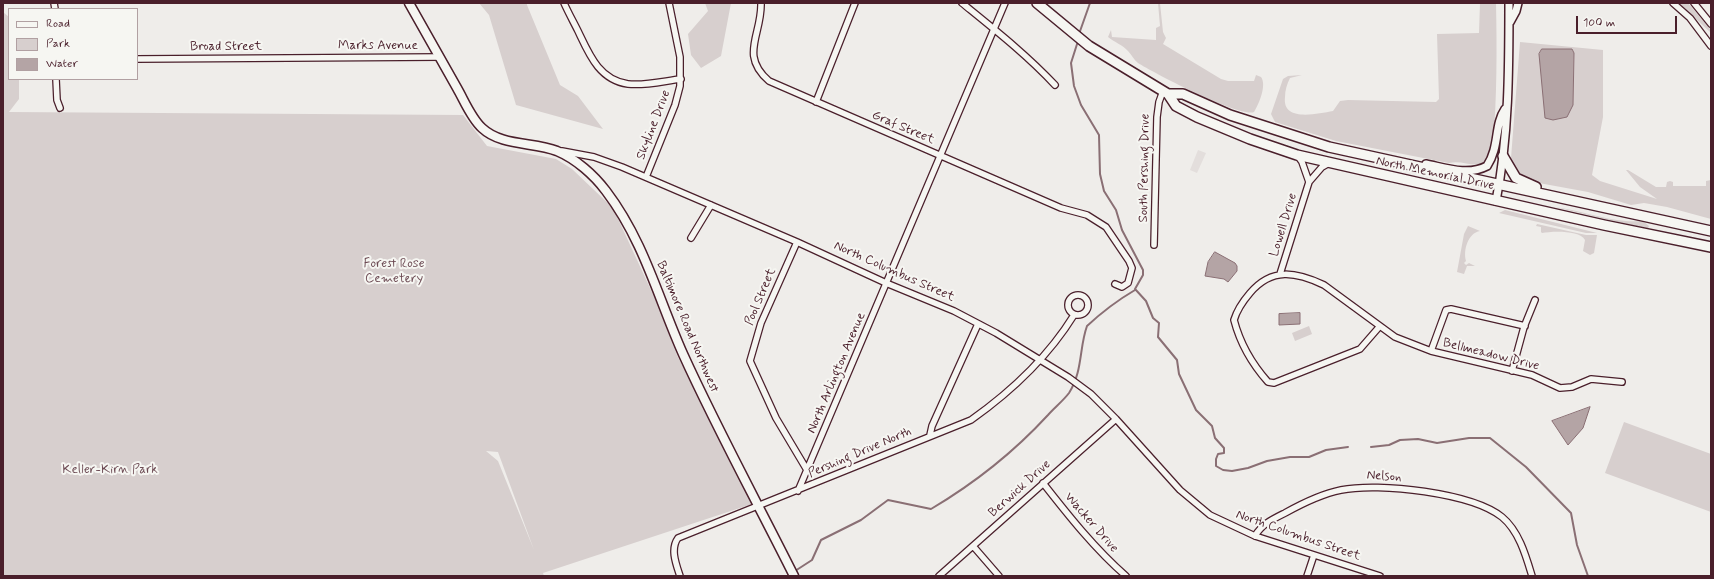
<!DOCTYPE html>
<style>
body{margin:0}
#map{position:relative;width:1714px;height:579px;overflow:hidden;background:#efedea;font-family:Mynerve,sans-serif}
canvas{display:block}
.frame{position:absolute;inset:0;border:4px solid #4a1f2b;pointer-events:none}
.legend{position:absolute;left:8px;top:8px;width:130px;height:72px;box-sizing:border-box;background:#f6f6f2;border:1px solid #b1a0a2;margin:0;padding:5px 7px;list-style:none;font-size:12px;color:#4a1f2b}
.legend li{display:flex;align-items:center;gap:8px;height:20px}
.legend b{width:20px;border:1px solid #b1a0a2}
.scale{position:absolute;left:1576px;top:16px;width:101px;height:18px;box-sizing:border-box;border:2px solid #4a1f2b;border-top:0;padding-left:5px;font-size:12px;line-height:14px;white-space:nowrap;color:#4a1f2b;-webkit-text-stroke:3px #f6f6f2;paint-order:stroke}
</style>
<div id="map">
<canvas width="1714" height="579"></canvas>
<div class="frame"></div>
<ul class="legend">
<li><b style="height:5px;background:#f6f6f2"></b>Road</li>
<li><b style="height:11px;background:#d7cfce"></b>Park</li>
<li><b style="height:11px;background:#b4a4a5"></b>Water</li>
</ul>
<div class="scale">100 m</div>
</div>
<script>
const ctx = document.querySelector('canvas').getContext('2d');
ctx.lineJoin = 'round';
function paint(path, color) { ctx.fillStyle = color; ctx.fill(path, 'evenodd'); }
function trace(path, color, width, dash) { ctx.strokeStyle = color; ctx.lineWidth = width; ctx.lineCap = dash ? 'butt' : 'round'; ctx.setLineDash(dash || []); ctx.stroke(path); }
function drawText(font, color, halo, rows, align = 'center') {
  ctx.font = font + ' Mynerve,sans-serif'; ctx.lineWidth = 4; ctx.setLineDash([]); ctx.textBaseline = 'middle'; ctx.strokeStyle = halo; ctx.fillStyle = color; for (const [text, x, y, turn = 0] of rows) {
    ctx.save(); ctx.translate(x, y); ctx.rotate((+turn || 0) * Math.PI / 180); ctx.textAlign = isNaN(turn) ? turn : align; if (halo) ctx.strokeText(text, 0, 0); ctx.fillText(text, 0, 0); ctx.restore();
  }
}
paint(new Path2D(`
 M1198,150L1206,153L1197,173L1190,170Z`), '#e3dedc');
paint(new Path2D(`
 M479,3H527V5L560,85L578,96L603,129L516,105L489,15Z
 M705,3H731L721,56L701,68L691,55L688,34L708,11Z
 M1158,3H1160L1163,32L1166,38L1163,44L1221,79L1228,81H1254L1256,75L1261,77C1267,85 1259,104 1254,112C1240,118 1154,73 1138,63C1134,60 1132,55 1128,51C1123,45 1114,42 1108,37L1111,30L1112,37L1156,40V28L1160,26Z
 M1480,3H1496C1497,50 1497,97 1493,145C1486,178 1467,158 1449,163L1336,141L1275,122L1271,114L1283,79L1288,76L1302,75L1290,78C1287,84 1285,90 1285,97C1282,122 1316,114 1333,111L1340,101L1348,100L1436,102L1439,99L1437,34L1479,33Z
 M1679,3H1688L1711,30V33Z
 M3,12L9,17V79H19V99L9,112L463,115L487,146L556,159L572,169L613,208L656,301L677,355L752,504L543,573L544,576H3ZM486,451L498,452L534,550L498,461Z
 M1520,42L1603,50V117L1592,175L1600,181L1657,199L1640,187L1626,170H1628L1656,187H1666L1667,182L1670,181L1673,182V186H1706V181L1711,180V219L1667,207L1644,203L1631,205L1588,192L1528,181C1518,175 1514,169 1511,158ZM1572,49L1574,53L1573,105L1541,68L1539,54Z
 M1555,207C1579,210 1602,219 1626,221C1635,222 1643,219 1649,226L1648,229Z
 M1505,210L1597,233H1586L1499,213Z
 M1537,224L1586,235H1597L1594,253L1590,255L1583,251L1585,240C1580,230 1552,231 1542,233L1541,232V227L1536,226Z
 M1468,226L1480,231C1468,233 1463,250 1466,261L1464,263L1466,265L1469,263L1475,266H1467L1464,274L1457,272L1464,234Z
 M1309,326L1312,334L1295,341L1292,333Z
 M1624,422L1711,454V512L1605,473Z`), '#d7cfce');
const water = new Path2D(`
 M1542,49H1572L1574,53L1573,105L1567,117L1553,120L1545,118L1539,54Z
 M1215,252L1235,263L1237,266V271L1228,282L1224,279L1205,276L1208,262Z
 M1300,313V324L1279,325V314Z
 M1590,407L1583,428L1568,445L1552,421Z`);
paint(water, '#b4a4a5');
trace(water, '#8a6f74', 1);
trace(new Path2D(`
 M1079,34L1090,3
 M1078,41L1071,63L1074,86L1081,105L1099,135L1100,174L1104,191L1116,210L1122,230L1143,270V275L1135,289L1146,301L1153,318L1159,323L1158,337L1177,360L1179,374L1196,410L1212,426L1215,438L1224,448V453L1218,454L1216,459V466L1223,470L1232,471L1248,468L1267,461L1290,457H1309L1326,450L1348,447
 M1371,447L1389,445L1400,440L1418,439L1437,443L1469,438H1490L1526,467L1571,513L1577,545L1588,576
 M795,571L812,560L821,540L861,520L888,500L931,509C975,483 1013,453 1048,415C1054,408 1063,401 1069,393C1083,371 1079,348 1087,326C1102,312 1118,300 1135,290`), '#8a6f74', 2);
const minor = new Path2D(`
 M54,3L55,9
 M564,3C568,12 573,21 578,31C589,54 599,80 628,84C645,86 664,81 681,79
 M761,3C762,35 739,55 769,81L1061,208L1087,215L1106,227L1129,261L1132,268L1128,283L1122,287L1115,284
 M962,3C994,29 1027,55 1055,85
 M1673,3L1690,18L1711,46
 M1694,3L1711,24
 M137,59L440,57
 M56,79L57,100L60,108
 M816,102L855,3
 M562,151L594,157L622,167L797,242L886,283L954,311L996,333L1068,377L1091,394L1116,419L1180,490L1210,515L1255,536L1380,576
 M1297,155L1302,162L1309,182
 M646,177L675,105L680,86V57L669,3
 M691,238L711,205
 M797,242L761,323L750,361L776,418L807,470
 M1154,245L1157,117L1159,102L1163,91
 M1280,274L1309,182L1322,167L1329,163
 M1068 305a10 10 0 1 1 20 0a10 10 0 1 1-20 0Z
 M1380,326L1360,349L1274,383L1268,382C1252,364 1240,343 1234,320C1237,310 1244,300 1250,293C1272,267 1296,272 1324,285L1395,337L1431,351L1532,375L1560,388L1572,387L1591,379L1622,382
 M1431,351L1446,310L1451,309L1525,326
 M1512,371L1524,327L1535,300
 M930,435L932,426L978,324
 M1043,483C1068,515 1095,549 1126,576
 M798,491L1005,3
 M1255,536C1262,524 1273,519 1285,513C1303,503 1321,494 1341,490C1379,482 1472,493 1502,517C1519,531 1526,556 1532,576
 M973,546L999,576
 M680,576C676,564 670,549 678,538L971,420C1012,391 1048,357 1074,315
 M939,576L1116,419
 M1307,576L1314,555`);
const tertiary = new Path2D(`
 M1510,22L1516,11L1518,3
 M1426,164C1446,168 1468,176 1487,166C1500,146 1494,125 1505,109
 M1496,201C1509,136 1509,68 1509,3`);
const secondary = new Path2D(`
 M409,3C425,31 441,60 457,88C464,100 471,118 482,128C501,146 533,142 557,151C576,159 594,175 606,191C644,241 658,298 683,354C717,429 757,502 794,576`);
const primary = new Path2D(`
 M1037,3L1089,46L1168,94L1176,106L1197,117L1250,139L1297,155L1604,225L1711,247
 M1168,94H1183L1230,115L1329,147L1711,231
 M1503,156L1516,178L1536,187`);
trace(minor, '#4a1f2b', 8);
trace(tertiary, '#4a1f2b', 10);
trace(secondary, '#4a1f2b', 11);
trace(primary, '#4a1f2b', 12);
trace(minor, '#f6f6f2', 5.5);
trace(tertiary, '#f6f6f2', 7);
trace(secondary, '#f6f6f2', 8);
trace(primary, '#f6f6f2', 9);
drawText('13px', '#4a1f2b', '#f6f6f2', [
 ["Marks Avenue",378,46],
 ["Broad Street",226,47],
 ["Skyline Drive",654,125,-69],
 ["Graf Street",903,128,23],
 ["South Pershing Drive",1145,168,-89],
 ["North Memorial Drive",1435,174,12],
 ["Lowell Drive",1284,225,-73],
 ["North Columbus Street",894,272,24],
 ["Pool Street",761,297,-67],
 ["Baltimore Road Northwest",687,327,67],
 ["Bellmeadow Drive",1491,355,14],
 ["North Arlington Avenue",837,373,-67],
 ["Pershing Drive North",860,453,-23],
 ["Nelson",1384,477,4],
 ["Berwick Drive",1020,489,-42],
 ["Wacker Drive",1091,523,49],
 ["North Columbus Street",1298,536,19]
]);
drawText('13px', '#6d4b54', '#f6f6f2', [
 ["Forest Rose",394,264],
 ["Cemetery",394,279],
 ["Keller-Kirn Park",110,470]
]);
</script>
